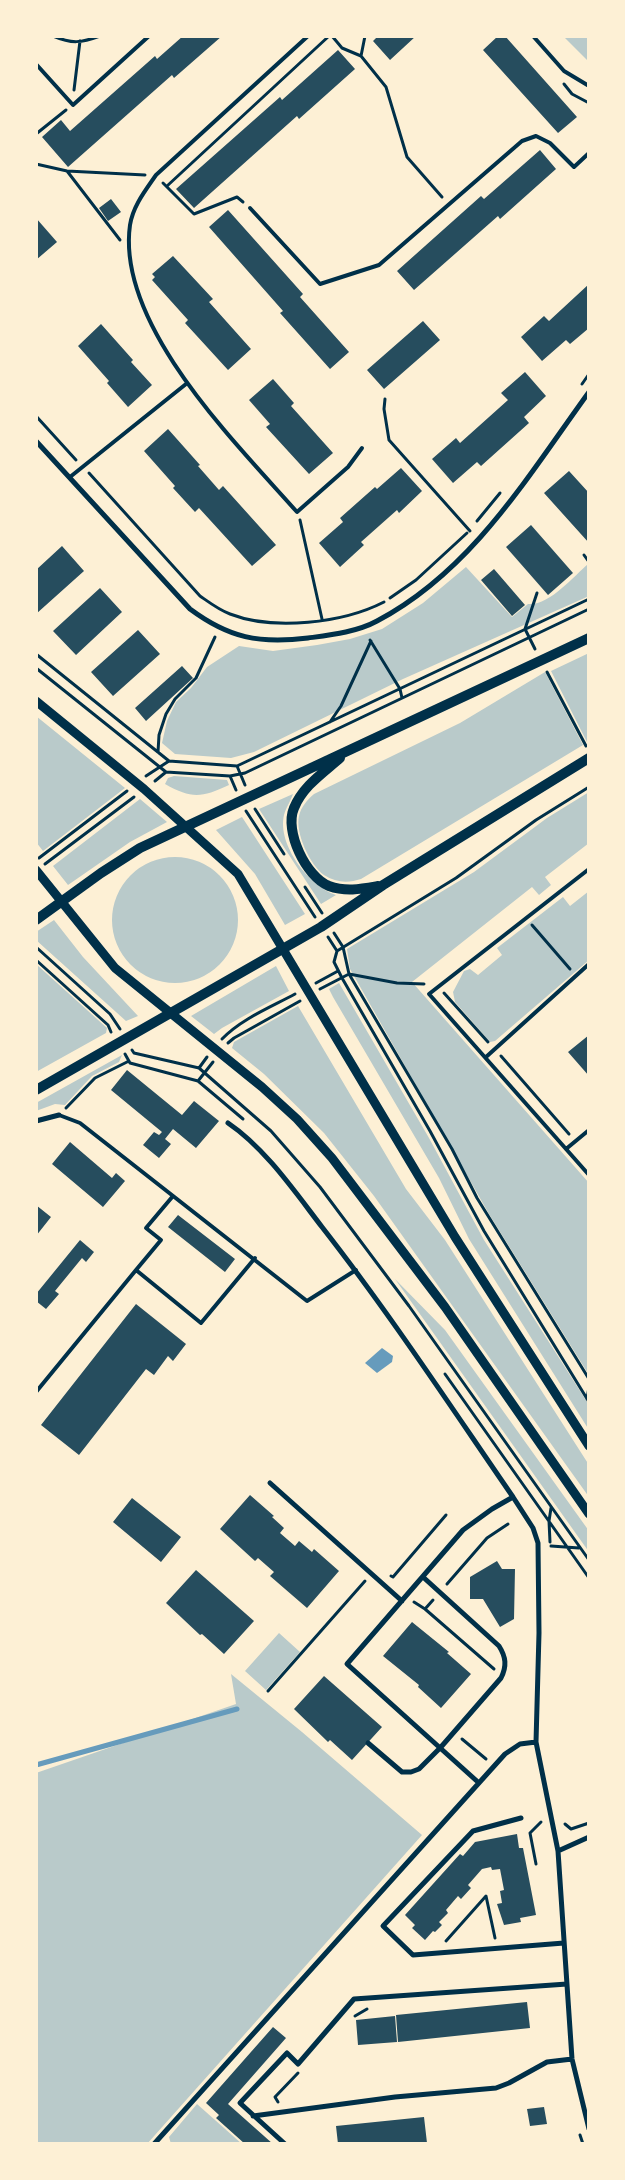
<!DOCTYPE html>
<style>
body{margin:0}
#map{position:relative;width:625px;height:2180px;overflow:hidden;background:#fdf0d5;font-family:"Archivo Narrow",sans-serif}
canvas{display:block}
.frame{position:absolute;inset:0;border:38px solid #fdf0d5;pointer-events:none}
</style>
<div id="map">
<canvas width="625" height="2180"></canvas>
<div class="frame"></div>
</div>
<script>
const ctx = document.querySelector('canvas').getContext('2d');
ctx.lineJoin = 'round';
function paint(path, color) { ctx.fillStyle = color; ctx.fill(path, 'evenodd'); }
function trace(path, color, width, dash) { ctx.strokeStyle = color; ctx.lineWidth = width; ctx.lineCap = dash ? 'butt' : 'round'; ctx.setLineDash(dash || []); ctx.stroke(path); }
paint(new Path2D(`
 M563,36H589V62Z
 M589,563V596L403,679L254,752L231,758L175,754L162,743L167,721L176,702L191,688L207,667L239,646L273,651L317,645L350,639L382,629L423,603L466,567L512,617L528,604C549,606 573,577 589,563Z
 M589,653V741L587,742L551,671Z
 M545,672L583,745L361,879C349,883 336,883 324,875C310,865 295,833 299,816C301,807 307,800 314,794L460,723Z
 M36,716L125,788L43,851L36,842Z
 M174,776L227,780L229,785C201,798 192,799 165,784L168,778Z
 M589,792V843L545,877L551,885L539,895L532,887L412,982L589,1183V1375L489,1214L350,969L347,949L474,872L547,818Z
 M293,794C291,800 286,808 284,815C277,845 309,886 336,895L321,904L259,809Z
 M140,799L167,822L130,842L68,885L53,866Z
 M242,817L305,914L285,925L255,874L216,830Z
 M112 920a63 63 0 1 1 126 0a63 63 0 1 1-126 0Z
 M589,891V960L495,1041L490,1042L455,1002L453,992L464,971L470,969L478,975L502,955L497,948L563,897L570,906Z
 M54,920L83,957L138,1016L126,1021L36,940V932Z
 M36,964L107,1028L106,1033L36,1072Z
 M276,966L289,991L222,1028L214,1034L191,1016Z
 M339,983L429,1138L484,1240L589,1405V1430L469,1239L439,1178L333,997L329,989Z
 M298,1006L406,1189L445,1240L589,1465V1497L374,1196L324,1133L264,1074L232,1048L234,1042Z
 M122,1055L119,1062L92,1076L65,1105L55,1104L36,1111V1103Z
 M395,1279L445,1330L589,1531V1552Z
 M279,1633L300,1652L266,1690L245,1671Z
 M231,1674L302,1732L422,1835L147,2144H36V1773L236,1704Z
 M197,2104L242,2144H171L169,2137Z`), '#b9caca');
paint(new Path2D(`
 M382,1348L393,1356L392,1362L377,1373L365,1363Z`), '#669bbc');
trace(new Path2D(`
 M36,1765L237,1709`), '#669bbc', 5);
paint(new Path2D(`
 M183,36H222L174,78L172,75L68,167L42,137L61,120L70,131L155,56L157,59Z
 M378,36H416L390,60L373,41Z
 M498,36H505L577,117L558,133L483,50Z
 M338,50L355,69L299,119L297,116L194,208L176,189L280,97L282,100Z
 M540,150L556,169L500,219L498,216L414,290L397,271L481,196L484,199Z
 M111,199L121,212L108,221L99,208Z
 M228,210L303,294L300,297L349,352L330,369L280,313L283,311L209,227Z
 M36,218L57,242L36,260Z
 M173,256L213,299L209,302L251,349L228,370L196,335L185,323L188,320L152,280L155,277L152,274Z
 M589,284V328L570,344L566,340L542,361L521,337L544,316L549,321Z
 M423,321L440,340L384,389L367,370Z
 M101,324L133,360L131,362L152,385L128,407L107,383L109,381L78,346Z
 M525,372L546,396L524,417L529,423L481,466L477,462L453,483L432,459L456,438L460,443L508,400L501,393Z
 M273,379L294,403L291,406L333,453L309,474L266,427L270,424L249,400Z
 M168,429L200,465L198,466L219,490L223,486L276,545L252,566L199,508L195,512L173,488L175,486L144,451Z
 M401,468L422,491L399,513L397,510L361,542L364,545L340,567L319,543L343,522L340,518L375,487L377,489Z
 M569,471L589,493V543L544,493Z
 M531,525L573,573L548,595L506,547Z
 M62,546L84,571L36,614V570Z
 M494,569L525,605L512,616L481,580Z
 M100,588L122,612L76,655L53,631Z
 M138,630L160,654L113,696L91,672Z
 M182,666L193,678L146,721L135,708Z
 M589,1035V1076L568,1052Z
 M127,1070L182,1115L194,1101L219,1121L196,1148L173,1129L165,1139L171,1144L159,1158L143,1145L154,1132L159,1135L162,1132L111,1090Z
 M70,1142L112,1178L116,1173L125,1181L103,1207L52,1164Z
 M36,1205L51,1217L36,1236Z
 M178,1215L235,1259L225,1272L168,1227Z
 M80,1240L94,1252L86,1262L82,1258L55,1291L59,1294L46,1309L36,1301V1294Z
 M136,1304L186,1344L173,1361L168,1356L154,1375L146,1369L79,1455L41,1425Z
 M250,1495L274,1516L272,1517L284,1528L280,1533L295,1546L299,1541L312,1552L314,1549L339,1571L307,1608L270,1576L274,1572L258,1558L255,1561L220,1529Z
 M132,1498L181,1537L161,1562L113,1522Z
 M497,1561L502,1569H515L514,1619L500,1627L483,1599H470V1577Z
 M196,1570L254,1621L224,1654L202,1634L200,1635L166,1603Z
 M412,1622L449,1652L447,1653L471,1674L441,1708L418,1687L419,1685L383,1656Z
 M324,1676L382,1727L352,1760L330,1740L328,1742L294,1709Z
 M517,1834L519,1848H523L536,1915L520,1918L521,1922L504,1925L497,1904L502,1903L500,1891L504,1890L500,1869L492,1870L491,1867L482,1869L468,1885L471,1888L461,1899L458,1896L446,1910L448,1913L439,1922L442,1925L435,1932L433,1931L425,1940L412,1928L415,1925L405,1915L460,1854L463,1856L475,1842Z
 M527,2002L530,2028L398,2042L396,2015Z
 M395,2016L397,2042L358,2045L356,2020Z
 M273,2027L286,2038L228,2104L273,2144H245L216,2118L219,2115L206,2103Z
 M544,2107L547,2124L530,2126L527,2109Z
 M424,2117L427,2143L338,2144L336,2126Z`), '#264d5e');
trace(new Path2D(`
 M53,36C72,44 81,43 100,36
 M332,36L342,48L361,56
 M365,36L361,56L386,87L407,157L442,197
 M564,84L572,94L589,103
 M74,90L80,41
 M36,134L66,110
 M36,164L67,171L145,175
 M67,171L120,240
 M163,183L194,214L237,197L243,202
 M167,186L329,36
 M582,384L589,374
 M385,399L384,409L389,440L470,531
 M36,416L76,460
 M89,473L200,596C210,603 219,610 230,614C274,631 343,623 384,602
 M300,520L322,619
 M477,521L500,493
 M584,555L589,562
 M390,598L416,580L467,533
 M370,640L400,689L402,698
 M535,649L525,629L537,593
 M36,654L169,761
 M36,668L166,772
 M547,672L586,746
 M330,722L341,706L371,641
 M158,752L159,735L166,714L175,699L196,678L215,637
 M237,766L589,599
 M146,776L169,761L237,766L245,785
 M230,776L236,790
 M155,781L166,772L230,776L245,773L589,609
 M255,809L284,854
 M246,811L315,917
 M39,858L127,791
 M45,864L134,797
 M305,887L322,913
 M532,925L570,969
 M334,933L343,947L349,974L397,983L424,984
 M328,937L337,951L334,962L342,978L430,1131L484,1231L589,1402
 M36,947L110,1014L120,1029
 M337,951L456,878L536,820L589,787
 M36,960L108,1025L111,1032
 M316,983L338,971
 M320,989L349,974L452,1149L477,1198L589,1379
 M444,993L488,1042
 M222,1039C241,1019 271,1007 295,994
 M228,1043L234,1038L300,1001
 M132,1050L134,1053L199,1068L207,1057
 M125,1054L130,1063L198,1081L243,1119
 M501,1056L569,1134
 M199,1068L271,1131L320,1187L409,1306L589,1560
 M198,1081L213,1062
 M66,1108L95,1078L129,1061
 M445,1374L589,1578
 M587,1399L589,1387
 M550,1542L549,1521L551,1508
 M551,1546L579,1548
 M391,1576L393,1577L446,1515
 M447,1584L487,1538L508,1524
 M433,1600L425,1609L494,1669
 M414,1602L425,1609
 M268,1691L365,1581
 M462,1739L486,1759
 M565,1824L571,1829L589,1823
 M536,1864L530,1833L541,1822
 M446,1941L486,1896L495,1938
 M355,2016L367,2009
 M278,2102L275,2097L298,2073
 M580,2135L583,2144`), '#003049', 3);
trace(new Path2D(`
 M308,36L156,175C145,191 133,206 130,225C116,325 236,443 297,512L348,467L362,448
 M533,36L564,71L589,86
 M36,64L73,105L149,36
 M250,208L320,284L379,265L522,141L536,136L550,143L574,167L589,153
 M70,477L186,384
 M589,869L429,994L589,1175
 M486,1057L589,964
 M59,1115L80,1123L307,1301L356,1270
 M566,1149L589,1130
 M136,1270L161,1240L146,1228L173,1196
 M36,1392L136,1270L201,1323L255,1258`), '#003049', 4);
trace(new Path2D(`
 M36,441L190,609C229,638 259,644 308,638C330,635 357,632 377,621C472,571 528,476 589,392
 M36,1121L59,1115
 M228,1123C265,1148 295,1192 322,1227C390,1314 451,1407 513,1497L533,1528L538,1543L539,1633L536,1742L558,1851L572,2059L589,2129
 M270,1483L402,1601
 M368,1743L402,1772H411L419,1769L441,1747L501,1678C507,1666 506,1657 499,1646L423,1577
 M479,1783L347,1664L463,1530L492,1509L513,1497
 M521,1818L473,1831L383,1926L413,1955L564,1943
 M558,1851L589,1837
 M253,2116L395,2097L496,2088L509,2083L547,2062L572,2059
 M154,2144L505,1754L520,1744L536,1742
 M285,2144L240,2103L287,2053L298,2064L354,1999L567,1984`), '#003049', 5);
trace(new Path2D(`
 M36,701L144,789L238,874L455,1237L589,1446
 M36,870L115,968L262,1087L297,1119L332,1158L445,1307L589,1514`), '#003049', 9);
trace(new Path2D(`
 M340,758C323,773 303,786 294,808C284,831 306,877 329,886C346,892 361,889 378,886
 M36,920L101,873L140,848L589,638
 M36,1090L321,927L383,885L589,758`), '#003049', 10);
</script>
